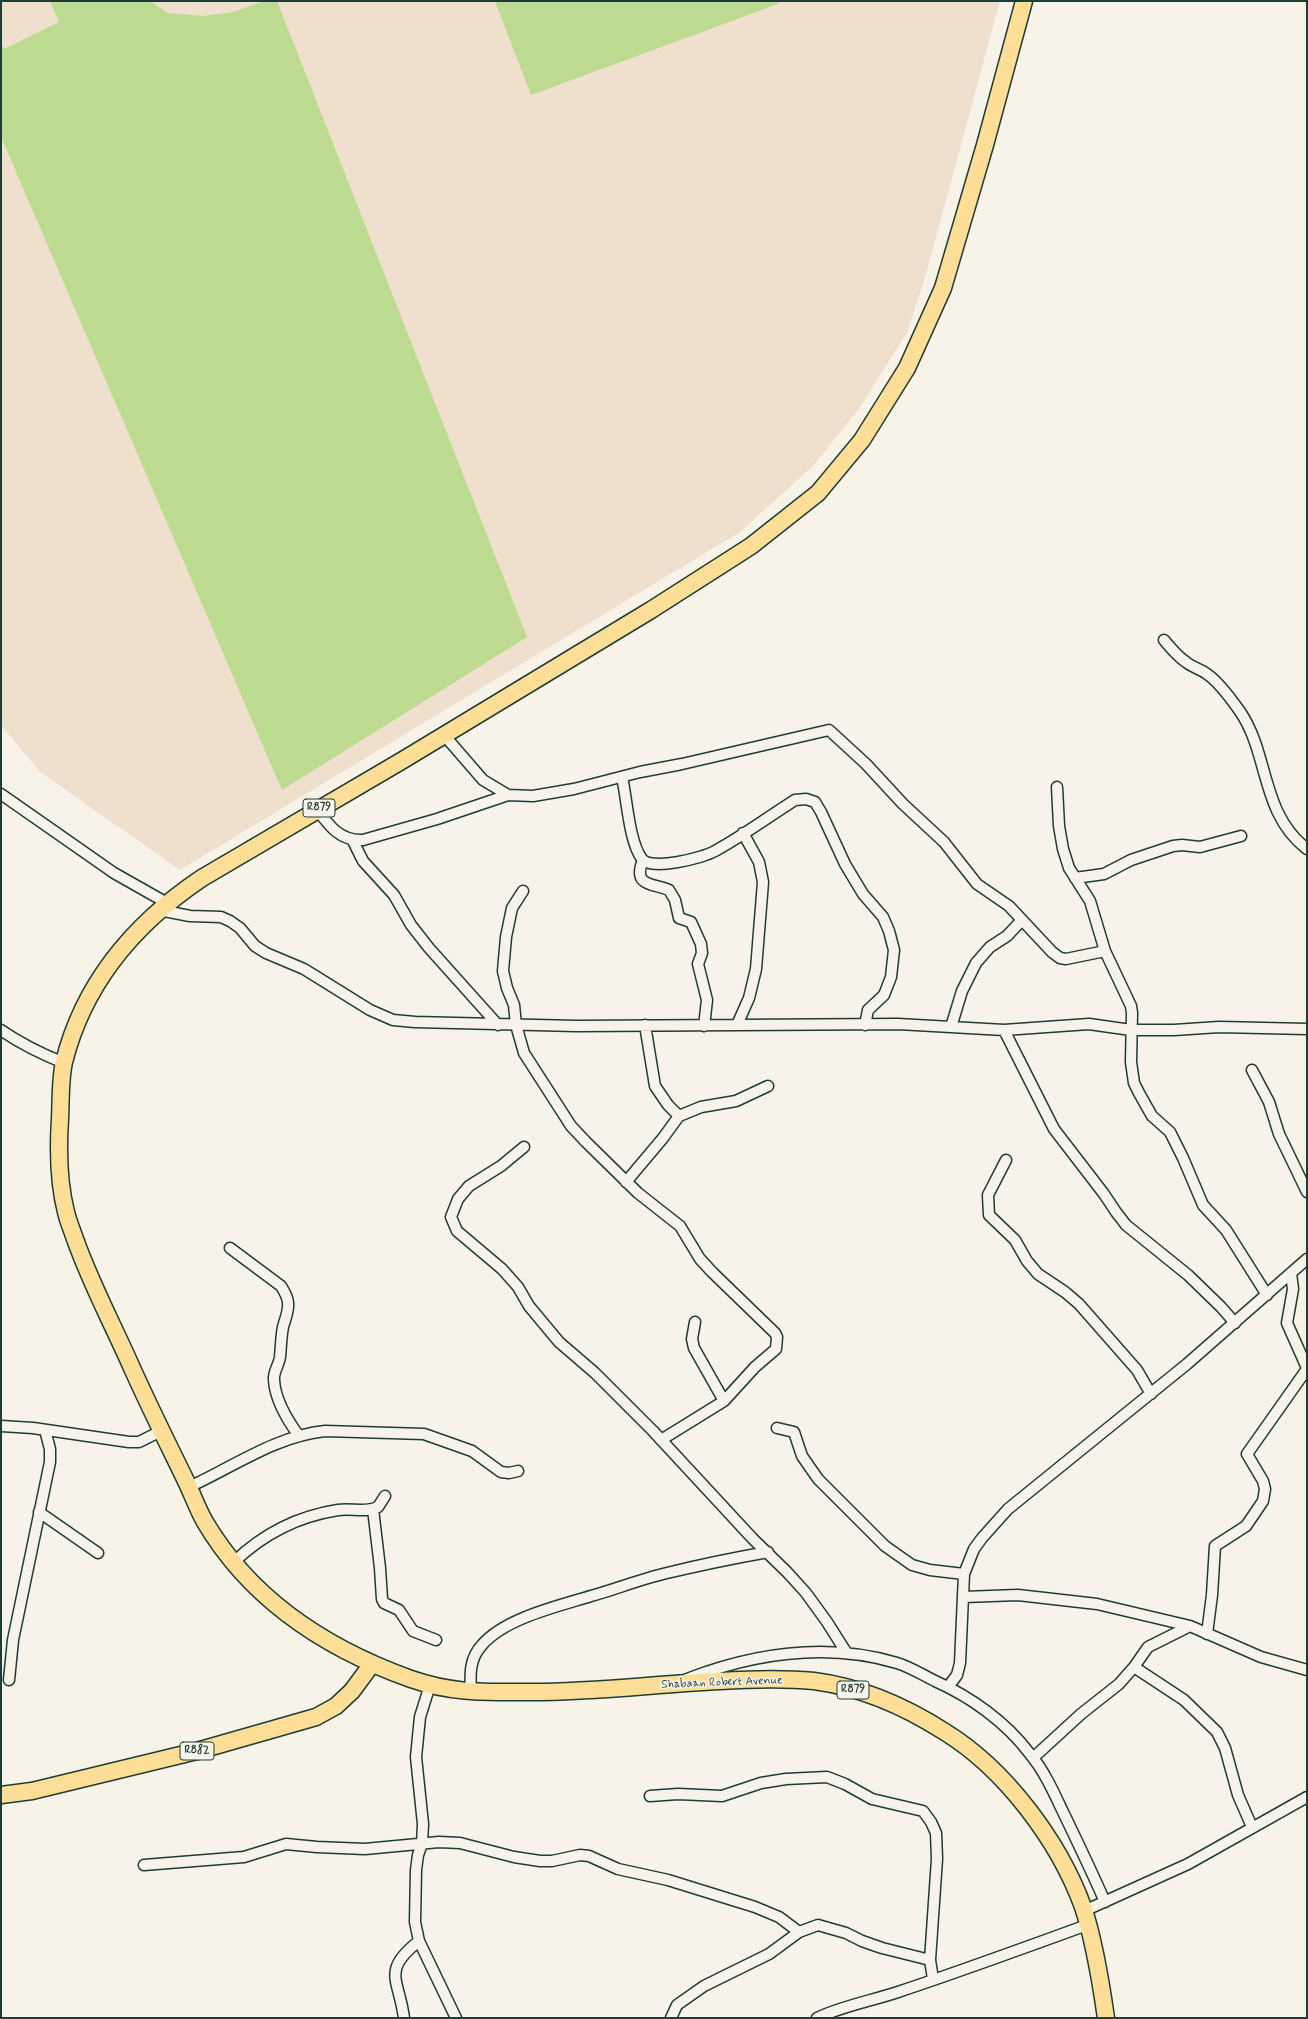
<!DOCTYPE html>
<style>
body{margin:0}
#map{position:relative;width:1308px;height:2019px;overflow:hidden;background:#f7f3e8;font-family:Mynerve,sans-serif}
canvas{display:block}
.frame{position:absolute;inset:0;border:2px solid #1f3d34;pointer-events:none}
</style>
<div id="map">
<canvas width="1308" height="2019"></canvas>
<div class="frame"></div>
</div>
<script>
const ctx = document.querySelector('canvas').getContext('2d');
ctx.lineJoin = 'round';
function paint(path, color) { ctx.fillStyle = color; ctx.fill(path, 'evenodd'); }
function trace(path, color, width, dash) { ctx.strokeStyle = color; ctx.lineWidth = width; ctx.lineCap = dash ? 'butt' : 'round'; ctx.setLineDash(dash || []); ctx.stroke(path); }
function drawText(font, color, halo, rows, align = 'center') {
  ctx.font = font + ' Mynerve,sans-serif'; ctx.lineWidth = 3; ctx.setLineDash([]); ctx.textBaseline = 'middle'; ctx.strokeStyle = halo; ctx.fillStyle = color; for (const [text, x, y, turn = 0] of rows) {
    ctx.save(); ctx.translate(x, y); ctx.rotate((+turn || 0) * Math.PI / 180); ctx.textAlign = isNaN(turn) ? turn : align; if (halo) ctx.strokeText(text, 0, 0); ctx.fillText(text, 0, 0); ctx.restore();
  }
}
paint(new Path2D(`
 M1,1H1000L924,281L907,333L858,410L813,466L740,532L180,870L40,772L1,725Z`), '#efe0cd');
paint(new Path2D(`
 M50,1H150L168,13L203,16L233,12L264,1H277L527,637L282,790L1,137V44L4,49L59,22Z
 M495,1H781L778,4L531,95Z`), '#bdda91');
const minor = new Path2D(`
 M1164,640C1171,648 1177,656 1186,662C1192,667 1200,669 1207,674C1220,683 1232,700 1241,713C1269,755 1261,814 1307,849
 M444,735L483,780L508,795L533,796L574,789L640,772L682,764L829,730L866,764L903,804L944,842L977,884L1009,906L1052,952L1060,958L1066,959L1105,951
 M622,777C627,799 629,842 642,859C651,871 703,858 715,851C743,836 768,817 795,800L806,799L815,802L821,812L845,864L863,894L883,917L889,931L894,950L891,977L884,995L868,1010L865,1025
 M1057,787L1059,826L1063,849L1069,868L1090,901L1105,951L1131,1006L1132,1013L1131,1062L1134,1083L1139,1093L1152,1116L1170,1132L1183,1158L1203,1205L1226,1230L1267,1295
 M1,794L114,873L167,903
 M317,809C329,826 340,841 363,840L437,819L508,795
 M353,841L363,861L394,895L411,925L429,948L498,1025
 M643,860C632,887 653,883 669,890L675,900L679,918L691,922L701,944L702,953L698,964L707,1000L704,1026
 M1075,878L1104,874L1131,860L1173,846L1182,845L1200,847L1241,836
 M523,891L512,908L506,937L503,971L507,988L514,1005L516,1025L524,1053L571,1126L586,1142L638,1193L680,1226L700,1259L712,1272L775,1333L777,1337L776,1349L755,1367L724,1401L661,1440
 M159,910L190,916L221,917L230,921L240,928L255,946L266,953L304,969L370,1010L393,1020L415,1022L576,1026L898,1024L1004,1030L1089,1024L1131,1030H1174L1219,1027L1307,1029
 M645,1025L655,1086L668,1105L679,1116
 M737,1025L749,998L756,969L763,882L759,862L743,833
 M951,1027L962,991L976,963L990,947L1007,936L1021,921
 M1,1030C21,1044 42,1054 64,1063
 M1004,1030L1054,1129L1104,1194L1116,1212L1126,1225L1188,1275L1221,1307L1235,1323
 M1252,1070L1269,1102L1279,1134L1307,1192
 M524,1147L501,1166L469,1186L458,1199L451,1217L457,1231L502,1269L518,1287L529,1306L559,1342L595,1373L653,1431L753,1539L787,1572L806,1593L827,1622L846,1652
 M1006,1160L988,1195L989,1215L1015,1240L1027,1261L1038,1274L1065,1292L1079,1304L1137,1370L1151,1394
 M626,1182L663,1138L679,1116L701,1107L736,1101L768,1086
 M230,1248L281,1286C284,1291 288,1297 288,1303C289,1311 285,1319 283,1327C281,1337 281,1347 280,1357C279,1365 273,1372 274,1380C275,1399 288,1421 299,1436
 M1291,1273L1293,1289L1287,1323L1307,1368
 M695,1322L692,1339L694,1348L724,1401
 M1,1426L33,1428L129,1442H139L161,1431
 M777,1428L794,1432L802,1456L818,1479L885,1546L912,1565L930,1570L964,1574
 M189,1487C233,1467 276,1436 325,1431L424,1434L472,1451L501,1472L509,1473L518,1471
 M373,1509L380,1568L382,1599L384,1603L399,1610L413,1631L436,1640
 M39,1512L98,1553
 M234,1562C263,1534 299,1516 338,1510C352,1508 366,1513 378,1507L385,1496
 M964,1597L1018,1595L1097,1604L1190,1626L1261,1657L1307,1670
 M1207,1634L1212,1595L1215,1546L1246,1526L1263,1501L1265,1489L1263,1481L1247,1454L1307,1369
 M1134,1667L1184,1700L1217,1732L1225,1748L1238,1795L1252,1827
 M687,1679C755,1653 826,1642 897,1663C910,1667 923,1675 935,1681C971,1697 1006,1722 1030,1754C1045,1772 1054,1793 1064,1814C1078,1843 1092,1872 1105,1902
 M9,1680L13,1640L50,1462V1449L45,1430
 M430,1685L420,1717L416,1757L423,1824L422,1844L418,1855L416,1870L415,1922L419,1941L456,2018
 M948,1687L957,1675L960,1663L964,1574L974,1549L982,1538L1008,1509L1187,1364L1307,1259
 M471,1693C470,1675 469,1659 482,1645C505,1618 559,1606 591,1596C616,1589 641,1579 667,1573C700,1565 734,1558 768,1552
 M1033,1758L1081,1714L1119,1684L1134,1667L1148,1647L1190,1626
 M650,1796L678,1794L722,1796L761,1783L786,1779L827,1777L845,1784L872,1799L923,1811L931,1822L936,1833L937,1859L930,1960L933,1979
 M144,1865L244,1857L286,1844L317,1847L365,1849L439,1842L460,1843L514,1857L540,1861H552L580,1855L589,1856L618,1869L668,1880L755,1907L779,1917L799,1932
 M1084,1911L1188,1864L1307,1797
 M404,2018C399,1979 381,1971 419,1941
 M671,2018L677,2005L704,1986L769,1954L799,1932L818,1925L846,1933L862,1941L882,1948L930,1960
 M817,2018C842,2006 871,2001 898,1992C961,1971 1024,1948 1087,1925`);
const primary = new Path2D(`
 M1024,1L985,145L943,288L907,368L862,440L818,493L751,546L651,610L403,760L202,878C135,923 84,982 64,1062C60,1080 61,1100 60,1119C58,1150 58,1181 66,1212C68,1221 72,1230 75,1239C91,1284 113,1325 132,1368C149,1406 167,1442 185,1479C192,1493 197,1508 205,1522C251,1600 327,1649 411,1679C454,1694 487,1692 532,1692C595,1692 657,1684 720,1681C751,1679 783,1678 814,1681C860,1687 906,1707 945,1732C1005,1769 1059,1841 1083,1907C1094,1940 1101,1983 1106,2018
 M1,1795L32,1791L197,1751L316,1717L336,1706L352,1691L372,1664`);
trace(minor, '#1f3d34', 13);
trace(primary, '#1f3d34', 19);
trace(minor, '#f7f3e8', 10);
trace(primary, '#fcde96', 16);
for (const [x, y, w] of [
 [319,808,32],
 [853,1690,32],
 [197,1751,34]
]) { const box = new Path2D(); box.roundRect(x - w / 2, y - 9, w, 18, 3); ctx.fillStyle = '#f7f3e8'; ctx.fill(box); trace(box, '#1f3d34', 1); }
drawText('bold 11px', '#1f3d34', null, [
 ["R879",319,808],
 ["R879",853,1690],
 ["R882",197,1751]
]);
drawText('12px', '#1f3d34', '#f7f3e8', [
 ["Shabaan Robert Avenue",722,1683,-2]
]);
</script>
